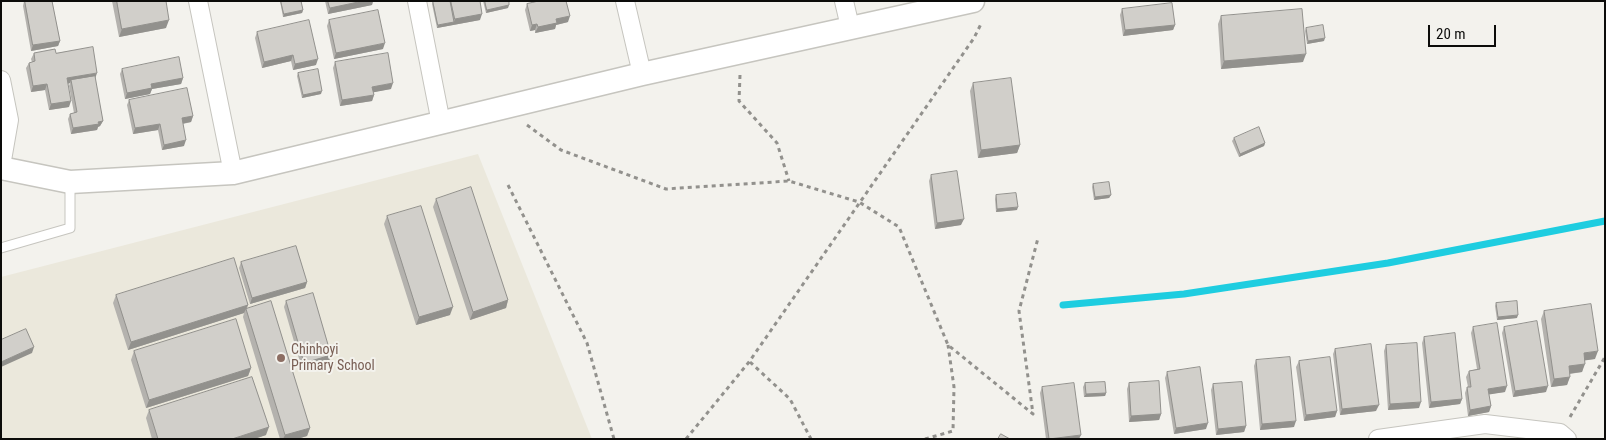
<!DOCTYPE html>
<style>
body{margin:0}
#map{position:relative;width:1606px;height:440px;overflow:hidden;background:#f3f2ed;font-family:"Roboto Condensed",sans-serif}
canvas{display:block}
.frame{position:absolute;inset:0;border:2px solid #0c0c0a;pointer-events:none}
.scale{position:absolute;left:1428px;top:25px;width:68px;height:22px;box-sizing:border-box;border:2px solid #0c0c0a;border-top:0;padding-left:6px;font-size:15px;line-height:18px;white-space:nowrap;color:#0c0c0a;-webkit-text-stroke:4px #f3f2ed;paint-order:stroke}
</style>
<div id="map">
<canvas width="1606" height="440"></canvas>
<div class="frame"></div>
<div class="scale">20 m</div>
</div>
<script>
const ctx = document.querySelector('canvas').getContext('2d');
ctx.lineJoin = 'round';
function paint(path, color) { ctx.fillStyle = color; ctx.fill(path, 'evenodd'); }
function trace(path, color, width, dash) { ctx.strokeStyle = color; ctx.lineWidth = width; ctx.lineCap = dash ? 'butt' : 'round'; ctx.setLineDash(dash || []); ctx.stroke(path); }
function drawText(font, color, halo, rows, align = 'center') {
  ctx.font = font + ' "Roboto Condensed",sans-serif'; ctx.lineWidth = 4; ctx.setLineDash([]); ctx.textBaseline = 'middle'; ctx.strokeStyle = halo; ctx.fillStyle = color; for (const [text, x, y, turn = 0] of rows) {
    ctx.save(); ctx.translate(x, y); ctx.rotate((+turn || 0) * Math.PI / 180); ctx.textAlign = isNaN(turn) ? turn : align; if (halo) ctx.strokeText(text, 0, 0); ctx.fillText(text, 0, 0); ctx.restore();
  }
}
paint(new Path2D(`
 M478,154L592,439H1V277Z`), '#ebe8dc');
trace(new Path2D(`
 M1063,305L1184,294L1388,263L1605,221`), '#1ecde0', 7);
const service = new Path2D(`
 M1,248L70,228V182`);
const minor = new Path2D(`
 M198,1L233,173
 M417,1L441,123
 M625,1L642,74
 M844,1L850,27
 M1,80L9,120L1,166
 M1378,439L1485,424L1560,433L1567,439`);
const tertiary = new Path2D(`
 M1,168L70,182L233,173L642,74L973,1`);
trace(service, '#c6c5bf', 11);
trace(minor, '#c6c5bf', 20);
trace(tertiary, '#c6c5bf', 25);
trace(new Path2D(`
 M740,75L739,101L777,143L789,181
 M527,125L561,150L666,189L789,181L859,202L899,227L948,345L1033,414L1019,311L1038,238
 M508,185L587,343L614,439
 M750,362L790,399L811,439
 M1570,417L1605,357
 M686,439L749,362L974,38L982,22
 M925,439L953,431L954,387L948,345`), '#92918d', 3, [4, 4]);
trace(service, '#fff', 9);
trace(minor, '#fff', 18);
trace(tertiary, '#fff', 22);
paint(new Path2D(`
 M24,1H52L60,41L58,46L31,51L23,6Z
 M112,1H166V28L119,37Z
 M280,1H301L303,10L302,13L283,17Z
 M325,1H373L372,5L328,14Z
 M433,1H480V20L437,28L432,4Z
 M483,1H509L508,8L486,13Z
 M533,1H566L568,22L556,25L555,29L535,33V30L530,31L525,10L527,4L533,3Z
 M1122,9L1175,25L1173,30L1123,36L1120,15Z
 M1221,16L1303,62L1221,69L1218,24Z
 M329,20L383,49L334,59L327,26Z
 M1306,28L1324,41L1307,44L1305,31Z
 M257,32L316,65L293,70L291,61L262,68L255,38Z
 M34,53H56L95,79L103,121L100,126L98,127L97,130L71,134L68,119L70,114L74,113L69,86L70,83L68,84L69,107L49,110L45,90L31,92L26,68L29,63L32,62L31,59Z
 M335,62L391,89L373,92L374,95L372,101L340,106L333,68Z
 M122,69L183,78L181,84L152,89L150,94L125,99L120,74Z
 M298,73L321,94L302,98L297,76Z
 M973,83L1020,145L1017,153L978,158L970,91Z
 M129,100L193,116L191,122L183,124L184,146L162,150L158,130L133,134L127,105Z
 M1234,138L1265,143L1264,146L1239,157L1232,141Z
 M931,175L961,225L935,229L929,181Z
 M1093,184L1111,195L1109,198L1094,200L1092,187Z
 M996,195L1017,210L996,212L995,199Z
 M436,199L508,300L506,308L470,320L433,207Z
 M387,216L450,315L416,325L384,224Z
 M241,262L307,282L305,288L250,304L239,268Z
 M116,295L248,305L247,308L310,428L307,436L297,439H280L243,317L244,313L128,350L113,303Z
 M286,301L331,355L329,361L302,369L284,307Z
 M1496,303L1517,318L1497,320L1495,306Z
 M1544,311L1595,359L1585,360L1582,372L1570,374L1567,385L1551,387L1541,319Z
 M1473,327L1505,392L1489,394L1491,406L1489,412L1468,416L1465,393L1467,387H1468L1466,377L1469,371L1477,369L1471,333Z
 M1504,327L1546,392L1513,397L1502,333Z
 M1424,337L1462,399L1460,404L1429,408L1422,343Z
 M1386,345L1419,408L1388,410L1384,351Z
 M1335,349L1376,411L1340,415L1333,354Z
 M134,351L251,368L248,376L146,408L131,360Z
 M1256,360L1294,427L1260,430L1254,366Z
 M1299,361L1337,411L1335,417L1304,421L1296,367Z
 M1167,372L1206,429L1174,434L1165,378Z
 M1085,383L1106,393L1105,396L1084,397L1083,387Z
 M1129,383L1161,414L1159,420L1129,422L1127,389Z
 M1213,384L1246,426L1244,432L1216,435L1211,390Z
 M1042,387L1079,439H1046L1040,393Z
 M149,410L266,435L254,439H152L146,418Z`), '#b4b2ae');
paint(new Path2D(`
 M363,1H373L372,5L328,14L330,8Z
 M509,5L508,8L486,13L487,10Z
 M303,10L302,13L283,17L284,14Z
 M482,14L480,20L437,28L438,25L454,22L455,19Z
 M570,16L568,22L556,25L555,29L535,33L538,27L556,19Z
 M169,20L166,28L119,37L122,29Z
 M537,24L535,30L530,31L532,25Z
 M1175,25L1173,30L1123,36L1125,30Z
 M1325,38L1324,41L1307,44L1308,41Z
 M60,41L58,46L31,51L33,45Z
 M385,43L383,49L334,59L336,53Z
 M1306,54L1303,62L1221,69L1224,61Z
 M293,55L291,61L262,68L264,62Z
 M318,59L316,65L293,70L295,64Z
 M97,73L95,79L71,80L70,83L65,84L67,78Z
 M183,78L181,84L152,89L150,94L125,99L127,93L151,84Z
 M393,83L391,89L370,93L372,87Z
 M47,84L45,90L31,92L33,86Z
 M322,91L321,94L302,98L303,95Z
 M374,95L372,101L340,106L342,100Z
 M71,101L69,107L49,110L51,104Z
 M193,116L191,122L180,124L182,118Z
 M103,121L100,126L98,127L97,130L71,134L73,128Z
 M160,124L158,130L133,134L135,128Z
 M186,140L184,146L162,150L164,145Z
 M1265,143L1264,146L1239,157L1240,154Z
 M1020,145L1017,153L978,158L981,150Z
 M1111,195L1109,198L1094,200L1095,197Z
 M1018,207L1017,210L996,212L997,209Z
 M964,219L961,225L935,229L937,223Z
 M307,282L305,288L250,304L252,298Z
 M508,300L506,308L470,320L473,312Z
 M248,305L244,313L128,350L131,342Z
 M453,307L450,315L416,325L419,317Z
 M1518,315L1517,318L1497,320L1498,317Z
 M34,347L32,353L1,367V362Z
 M1598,351L1595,359L1581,361L1584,353Z
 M331,355L329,361L302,369L304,363Z
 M1585,364L1582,372L1566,374L1569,366Z
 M251,368L248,376L146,408L149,400Z
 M1570,377L1567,385L1551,387L1554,379Z
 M1507,386L1505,392L1486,395L1488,389Z
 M1548,386L1546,392L1513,397L1515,391Z
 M1106,393L1105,396L1084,397L1086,394Z
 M1462,399L1460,404L1429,408L1431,402Z
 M1421,402L1419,408L1388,410L1390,404Z
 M1379,405L1376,411L1340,415L1342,409Z
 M1491,406L1489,412L1468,416L1470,410Z
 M1337,411L1335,417L1304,421L1306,415Z
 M1161,414L1159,420L1129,422L1131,416Z
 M1296,421L1294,427L1260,430L1262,424Z
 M1208,423L1206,429L1174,434L1176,428Z
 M1246,426L1244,432L1216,435L1218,429Z
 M269,427L266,435L254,439H232Z
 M310,428L307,436L297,439H283L285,435Z
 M1081,435L1079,439H1051Z`), '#92918d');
const building = new Path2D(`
 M25,1H52L60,41L33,45Z
 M117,1H166L169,20L122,29Z
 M281,1H301L303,10L284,14Z
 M328,1H363L330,8Z
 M433,1H450L454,22L438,25Z
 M451,1H480L482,14L455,19Z
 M485,1H509V5L487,10Z
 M539,1H566L570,16L556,19L557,23L538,27L537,24L532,25L527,4Z
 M1172,3L1175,25L1125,30L1122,9Z
 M1302,9L1306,54L1224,61L1221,16Z
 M378,10L385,43L336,53L329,20Z
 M309,20L318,59L295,64L293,55L264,62L257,32Z
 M1323,25L1325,38L1308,41L1306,28Z
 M93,47L97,73L67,78L71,101L51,104L47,84L33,86L29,63L35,61L34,53L55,49L56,53Z
 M388,53L393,83L372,87L374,95L342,100L335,62Z
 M179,57L183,78L151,84L152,88L127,93L122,69Z
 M318,69L322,91L303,95L298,73Z
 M95,76L103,121L98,122L99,124L73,128L70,114L77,112L71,80Z
 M1011,78L1020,145L981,150L973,83Z
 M187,88L193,116L182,118L186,140L164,145L160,124L135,128L129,100Z
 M1259,127L1265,143L1240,154L1234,138Z
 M957,171L964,219L937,223L931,175Z
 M1109,182L1111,195L1095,197L1093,184Z
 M471,187L508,300L473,312L436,199Z
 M1016,193L1018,207L997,209L996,195Z
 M421,206L453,307L419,317L387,216Z
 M296,246L307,282L252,298L241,262Z
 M234,258L248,305L131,342L116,295Z
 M313,293L331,355L304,363L286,301Z
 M271,301L310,428L285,435L246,309Z
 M1517,301L1518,315L1498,317L1496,303Z
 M1591,304L1598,351L1584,353L1585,364L1569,366L1570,377L1554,379L1544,311Z
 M236,319L251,368L149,400L134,351Z
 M1537,321L1548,386L1515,391L1504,327Z
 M1497,323L1507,386L1488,389L1491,406L1470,410L1467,387H1471L1469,371L1480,369L1473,327Z
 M26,329L34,347L1,362V340Z
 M1455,333L1462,399L1431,402L1424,337Z
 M1417,343L1421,402L1390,404L1386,345Z
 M1371,344L1379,405L1342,409L1335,349Z
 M1290,357L1296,421L1262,424L1256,360Z
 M1330,357L1337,411L1306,415L1299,361Z
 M1200,367L1208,423L1176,428L1167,372Z
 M252,377L269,427L232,439H158L149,410Z
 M1159,381L1161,414L1131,416L1129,383Z
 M1105,382L1106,393L1086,394L1085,383Z
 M1242,382L1246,426L1218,429L1213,384Z
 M1074,383L1081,435L1049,439L1042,387Z
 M1001,434L1010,439H998Z`);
paint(building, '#d1cfca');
trace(building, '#92918d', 1);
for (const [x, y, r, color] of [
 [281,358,5,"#8d6e63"]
]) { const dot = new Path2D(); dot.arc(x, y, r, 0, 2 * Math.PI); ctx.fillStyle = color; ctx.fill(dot); trace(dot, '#f3f2ed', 2); }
drawText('14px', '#785e54', '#f3f2ed', [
 ["Chinhoyi",291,350],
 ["Primary School",291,366]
], 'left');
</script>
